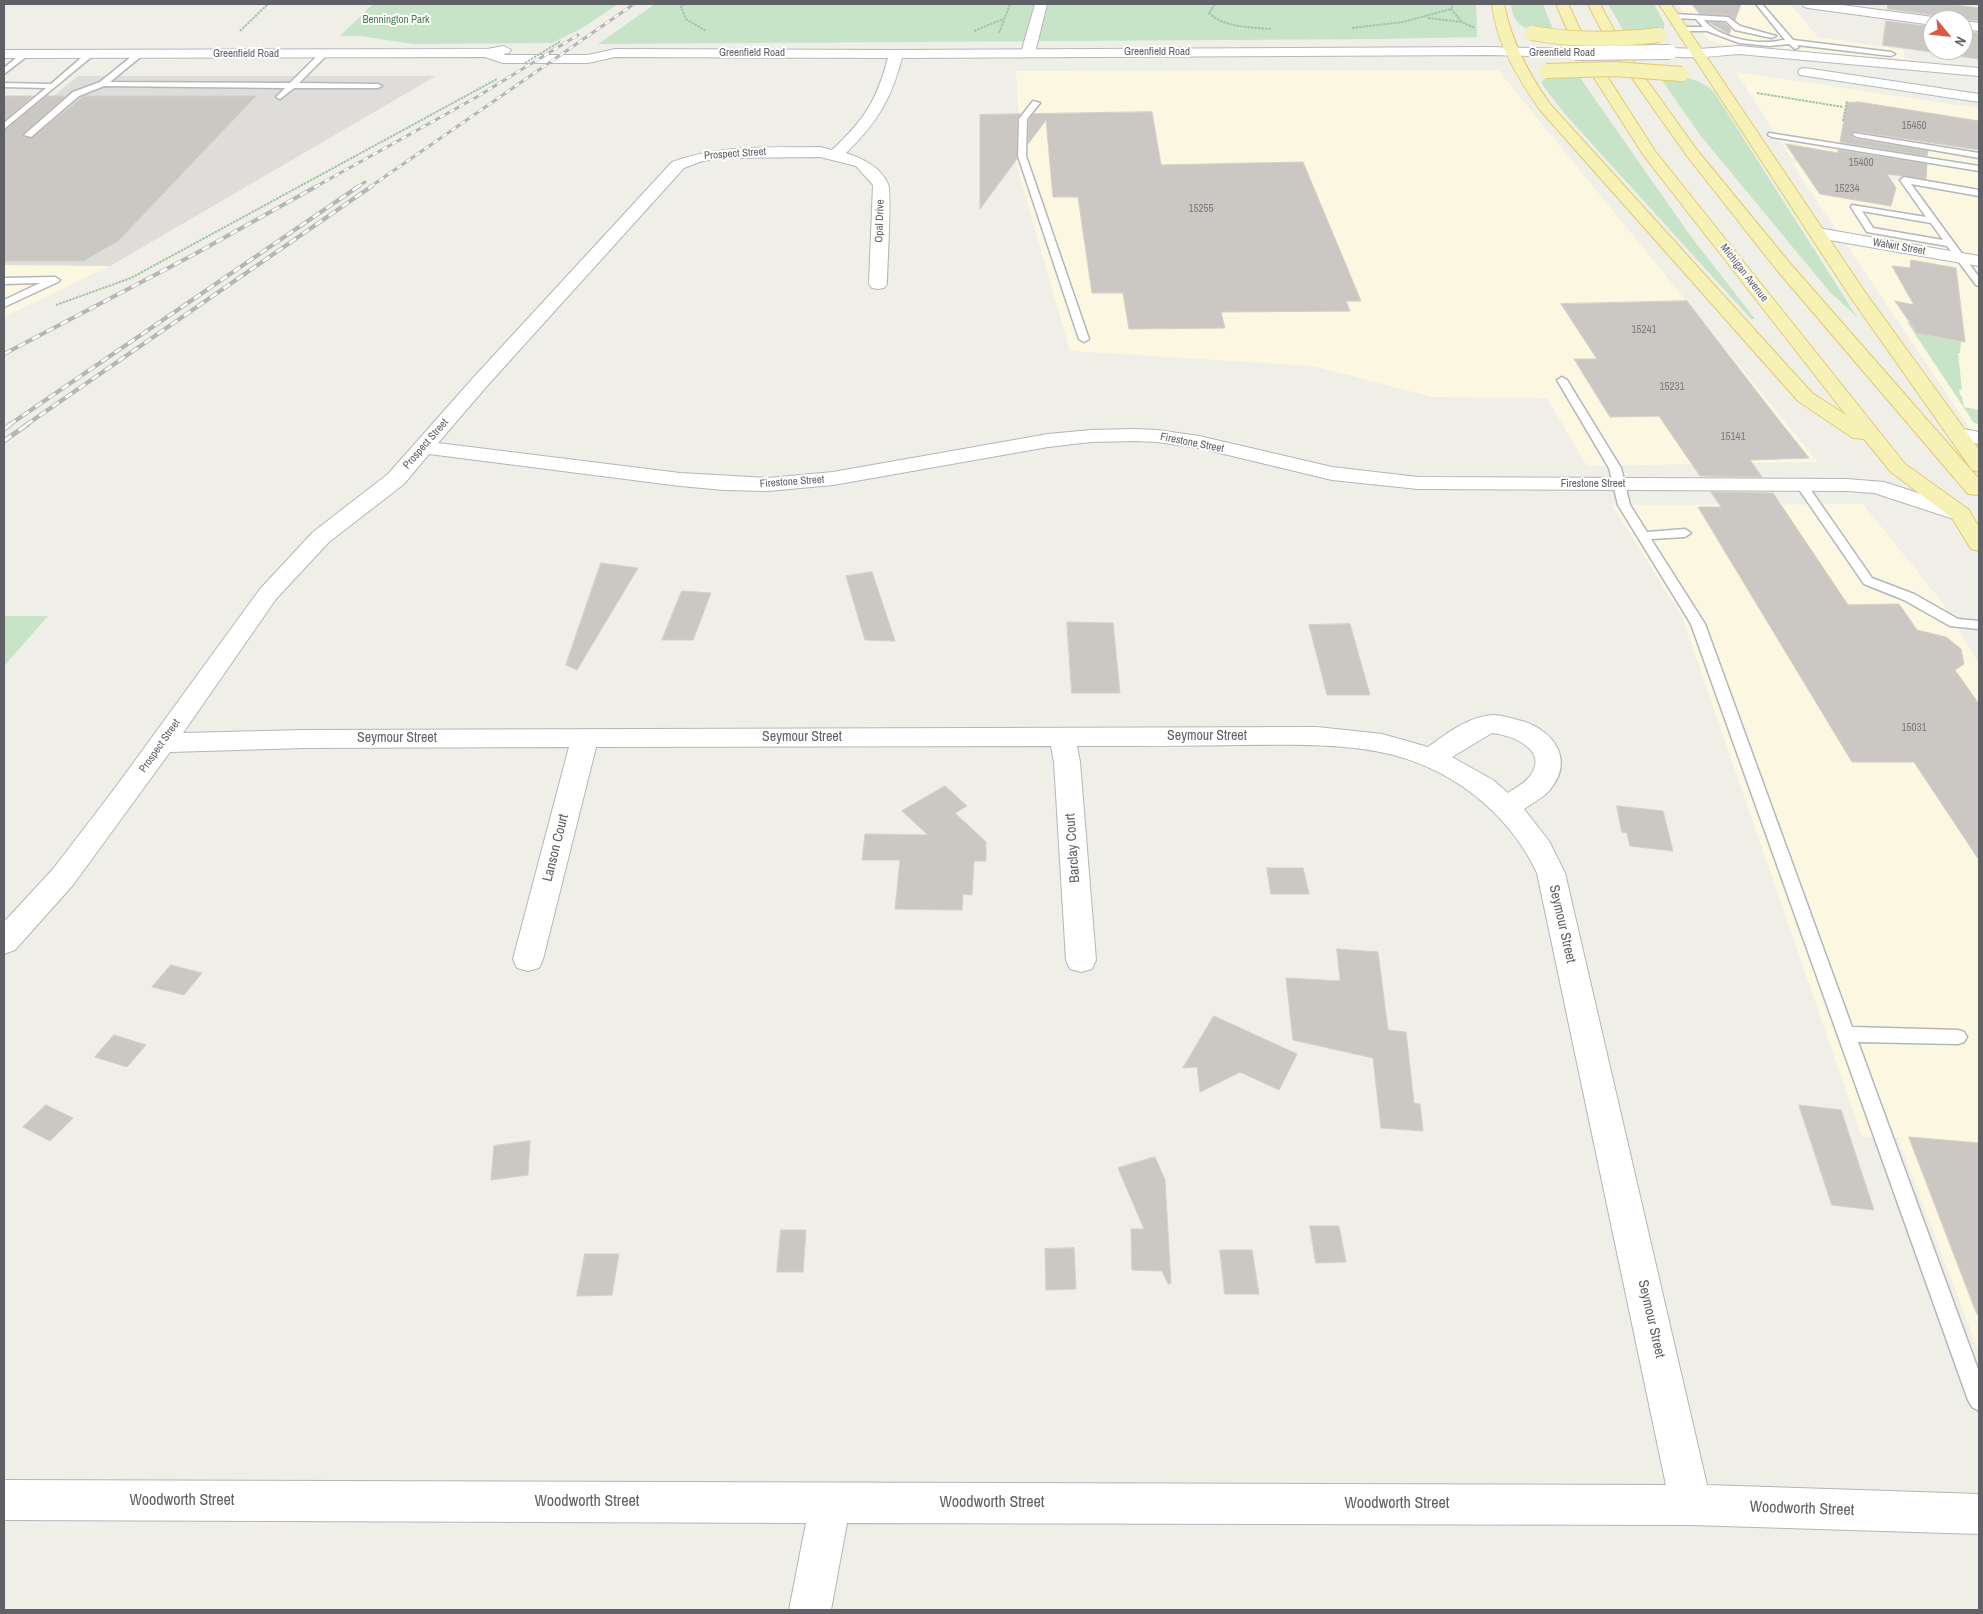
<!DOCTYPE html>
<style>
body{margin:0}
#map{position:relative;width:1983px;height:1614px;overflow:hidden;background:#efeee7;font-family:"Archivo Narrow",sans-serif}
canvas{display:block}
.frame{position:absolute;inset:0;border:5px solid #5f6166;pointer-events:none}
.north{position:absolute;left:1923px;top:10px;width:50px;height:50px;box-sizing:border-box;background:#fff;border:1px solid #bfc0c2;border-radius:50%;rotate:118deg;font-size:14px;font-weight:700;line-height:20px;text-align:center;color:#5f6166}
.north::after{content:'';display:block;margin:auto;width:18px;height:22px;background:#d75c46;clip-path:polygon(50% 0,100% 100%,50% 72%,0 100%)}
</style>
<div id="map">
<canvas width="1983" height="1614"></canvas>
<div class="frame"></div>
<div class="north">N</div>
</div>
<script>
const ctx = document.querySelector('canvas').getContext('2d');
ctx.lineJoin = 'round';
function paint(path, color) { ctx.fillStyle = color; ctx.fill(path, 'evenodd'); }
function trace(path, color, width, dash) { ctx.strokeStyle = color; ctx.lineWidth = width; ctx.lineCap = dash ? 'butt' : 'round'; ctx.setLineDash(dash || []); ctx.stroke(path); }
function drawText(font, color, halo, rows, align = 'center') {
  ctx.font = font + ' "Archivo Narrow",sans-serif'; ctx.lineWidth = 4; ctx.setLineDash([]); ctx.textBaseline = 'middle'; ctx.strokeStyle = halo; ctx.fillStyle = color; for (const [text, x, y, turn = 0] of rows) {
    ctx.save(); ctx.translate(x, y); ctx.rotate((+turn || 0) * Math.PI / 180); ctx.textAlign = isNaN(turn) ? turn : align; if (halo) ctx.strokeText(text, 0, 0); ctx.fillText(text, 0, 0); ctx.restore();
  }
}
paint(new Path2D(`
 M1677,4H1790L1818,37L1904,50V57L1914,60L1730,46L1710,41Z
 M1498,70L1818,462L1587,466L1547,398L1433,397L1312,366L1070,351L1005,126L1019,124L1016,71Z
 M1736,72L1979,108V189L1791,158Z
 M1790,161L1979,195V442Z
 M4,264L110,266L4,317Z
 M1863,504L1942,602L1979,664V1353L1898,1138L1862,1137L1682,617L1612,505Z`), '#fbf7e1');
paint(new Path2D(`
 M78,76H436L110,266L4,265V137Z`), '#deddd9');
paint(new Path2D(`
 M373,4H618L584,27L552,43L413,44L361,36H340Z
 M655,4H1476L1477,37L1381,39L598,44Z
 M1511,4H1543L1554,32C1531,29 1514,32 1511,4Z
 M1608,4H1654L1664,23V29L1659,31L1626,35Z
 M1576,72L1689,234L1755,319H1751L1564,113L1542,84V81L1546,78Z
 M1657,73C1677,76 1700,77 1714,92L1857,317L1829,291L1700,135Z
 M1907,322L1910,323L1917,333L1961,342L1960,353H1958L1962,390L1959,389L1960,395L1962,396L1964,407L1979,410V424L1974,423Z
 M4,616H48L4,666Z`), '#c7e4c9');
const building = new Path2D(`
 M1692,4H1741L1735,20L1728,15L1700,14Z
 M1888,4H1949L1979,8V21L1963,19L1941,20L1933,15L1888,9Z
 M1886,21L1933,27V50H1963V31L1979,33L1978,59L1883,45Z
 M1709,22L1725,23L1731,29L1729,34Z
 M4,96H33L4,121Z
 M47,96H65L23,134V137L32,138L84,96H256L118,241L83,261H4V131Z
 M1859,102L1979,121V150L1854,131L1851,136L1856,139L1928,151L1927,156L1840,142L1847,103Z
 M1152,112L1161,165L1303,162L1361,301H1346L1350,311L1221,312L1225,328L1129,329L1123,293H1092L1078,197H1053L1046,120L1028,144L1029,120L1033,114Z
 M1020,114L1017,119V159L980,209V115Z
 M1786,144L1838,153V150L1927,164L1926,179L1887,174L1896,188L1891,206L1820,194Z
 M1911,260L1956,268L1965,342L1917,333L1895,301L1914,305L1892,266L1910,268Z
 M1687,301L1774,414L1809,458L1750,460L1762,477L1700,476L1659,416L1610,417L1574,359H1597L1561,304Z
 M1711,492L1773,493L1848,605L1899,604L1917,630L1946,637L1961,649L1964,664L1955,670L1979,704V860L1914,762H1852L1698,507H1721Z
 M601,563L638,568L577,670L566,665Z
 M872,572L895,641L865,640L846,576Z
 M682,591L711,593L693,640H662Z
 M1067,622L1113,623L1120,693H1072Z
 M1350,624L1370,695H1327L1309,625Z
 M945,786L967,806L955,813L986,842V861H974L972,895L963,894L962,910L895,909L900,860H862L865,834L928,835L902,811Z
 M1617,806L1663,811L1673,851L1630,846L1627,833L1622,832Z
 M1267,868H1303L1309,894H1271Z
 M1337,949L1378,952L1388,1030L1406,1032L1414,1103L1420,1104L1423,1131L1381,1128L1373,1058L1293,1040L1286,978L1340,981Z
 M171,965L202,973L184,995L152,987Z
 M1214,1016L1297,1054L1279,1090L1240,1072L1200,1092L1197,1067L1183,1068Z
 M114,1035L146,1045L127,1067L95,1057Z
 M46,1105L73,1118L50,1141L23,1127Z
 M1799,1105L1841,1110L1874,1210L1832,1205Z
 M1909,1137L1979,1143V1314H1977Z
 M530,1141L528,1175L491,1180L494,1146Z
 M1155,1157L1165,1180L1171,1283L1168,1284L1162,1271L1132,1270L1131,1229H1144L1118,1168Z
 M1310,1226H1339L1346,1262L1316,1263Z
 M781,1230H806L803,1272H777Z
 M1074,1248L1076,1289L1046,1290L1045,1249Z
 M1220,1250H1252L1259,1294H1225Z
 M585,1254H619L612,1295L577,1296Z`);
paint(building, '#cbc8c4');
trace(building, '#d3d0c6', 1);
const lane = new Path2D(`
 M1756,4H1762L1793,40L1891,52L1895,54L1891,56L1797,45L1799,47L1795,49L1789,44L1769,46L1739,43L1707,31H1679L1678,29L1682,27H1703L1696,19L1674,18L1671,16L1674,14L1728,17L1740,26L1776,36L1772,38L1735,30L1726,21L1704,20C1717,36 1748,43 1769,42C1775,42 1780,40 1785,40Z
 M322,51L329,53L299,83L378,84L382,86L378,88H294L280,99L276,97L285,88L104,86L79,96L31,137L24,135L73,92L100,82L137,52L144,54L110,82L290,83Z
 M23,52L30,54L4,74V68Z
 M88,52L95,54L4,129V123L46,88L4,87V83L51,84Z
 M1033,101L1040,103L1027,119L1026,156L1089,339L1084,342L1079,339L1018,156L1019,119Z
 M1769,133L1979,166V171L1772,137L1768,135Z
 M1854,133L1979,153V158L1857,137L1853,135Z
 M1904,177L1979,190V196L1911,184L1979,277V286L1976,285L1947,246L1867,232L1851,207L1852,205L1926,217L1900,180ZM1862,211L1931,223L1943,240L1873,228Z
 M55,277L60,280L58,282L4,307V300L40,283L4,284V278Z
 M1562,377L1567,380L1621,468L1630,505L1647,532L1685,529L1691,533L1685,537L1651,539L1705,624L1852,1027L1958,1030L1964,1032L1967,1037L1964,1042L1958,1044L1858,1042L1979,1372V1411L1972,1407L1968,1400L1691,624L1618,505L1609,468L1557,380Z
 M1802,481L1806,483L1872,578L1914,594L1958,619L1979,621V629L1950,626L1904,600L1864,584L1796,485Z`);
const street = new Path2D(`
 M1035,4H1047L1035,53L1028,57L1021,53Z
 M1802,4H1834L1933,17L1939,20H1933V25L1808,8L1804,7Z
 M1963,21L1979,23V31L1963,29Z
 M896,50L903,54C892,98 878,122 846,153C863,159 880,166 888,184C892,192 887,269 887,284L884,288L878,289L872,288L869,284L873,185L856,166L820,157L723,158L702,161L684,168L487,386L438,443L680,473L768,478L833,472L1048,434L1091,430L1135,429L1157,430L1199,436L1332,467L1418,477L1847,479L1884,482L1968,509L1971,514L1968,519L1960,521L1874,493L1847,491L1418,489L1332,480L1199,448L1157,442L1135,441L1091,442L1048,447L833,485L768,491L724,490L680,486L429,454L404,484L329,542L276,599L183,733L304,730L1317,727L1382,734L1428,747C1446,734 1469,716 1493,715C1502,715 1514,719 1522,721C1555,731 1575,761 1549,791C1542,798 1533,803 1524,809L1549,841L1565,873L1707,1485L1979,1494V1534L1690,1525L847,1523L831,1610H789L806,1523L4,1520V1480L1666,1485L1537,873C1508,811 1448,765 1380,752C1334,743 1287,745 1240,745C1186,746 1131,746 1077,746L1080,762L1096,960L1092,969L1081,972L1070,969L1066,960L1054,762L1051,746L596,747L543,959L539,968L528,971L517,968L513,959L569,747L304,748L170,752L73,885L15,950L4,954V922L53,869L115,788L260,589L313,532L388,474L473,378L672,162C720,144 770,148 820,147L832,150C866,118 877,100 889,54ZM1492,733C1512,735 1550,750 1530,776C1525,783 1515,788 1508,793L1493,780L1452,757Z
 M1818,228L1979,256V266L1812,237L1810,233L1812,229Z
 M1958,428L1979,432V444L1951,438L1948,434L1951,430Z`);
const secondary = new Path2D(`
 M504,46L511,50L509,53L503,54L505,55H588L615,49L896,50L1489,47L1575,49L1582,53L1575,57L1489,55L896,58L615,57L588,63H503L485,57L4,58V50L487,49Z
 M1739,46L1979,68V76L1739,54C1724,55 1672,62 1663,52L1670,48L1699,49Z
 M1805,68L1979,94V102L1800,75L1798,72L1800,69Z`);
const primary = new Path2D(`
 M1492,4H1504C1511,41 1528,73 1550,104L1812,393L1846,415L1644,156L1575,48L1556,4H1568L1589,48L1655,151L1905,464L1968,509L1979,527V551L1971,549L1952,518L1891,472L1864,439L1853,438L1798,401L1540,110C1518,78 1496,43 1492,4Z
 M1588,4H1600L1623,47L1697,150L1788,261L1979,479V495L1968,494L1776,269L1687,156L1610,47Z
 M1659,4H1671L1865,292L1968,434L1979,450V472L1972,470L1849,295Z`);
trace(lane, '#b4b6ba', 3);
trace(street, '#b4b6ba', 2);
trace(secondary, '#b6b8bd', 2);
trace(primary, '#e3ca6d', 2);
trace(new Path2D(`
 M685,4L681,7L686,19L706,31
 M1215,4L1209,13C1225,28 1250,27 1271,29
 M1451,9L1462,22
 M1428,18L1462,22L1475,28
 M1352,28L1403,22L1451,9L1453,4
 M240,31L268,4
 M974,31L1003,19
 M999,33L1010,4
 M1757,93L1843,107
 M1843,121L1847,101
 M56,305L131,278L497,79`), '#a1c4ad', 2, [2.5, 1]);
paint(lane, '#fff');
paint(street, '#fff');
paint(secondary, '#fff');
paint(primary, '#f6f1b5');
const railFar2 = new Path2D(`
 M315,187L475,98L578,35
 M357,187L365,182
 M370,187L634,4`);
const railFar1 = new Path2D(`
 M4,354L193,255L317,186
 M9,425L359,186
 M26,425L372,186`);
const rail = new Path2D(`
 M4,429L11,424
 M4,441L28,424`);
trace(railFar2, '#b5b5b6', 3);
trace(railFar1, '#b5b5b6', 4);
trace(rail, '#b5b5b6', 5);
trace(railFar2, '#fff', 2, [5.5]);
trace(railFar1, '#fff', 2.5, [8]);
trace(rail, '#fff', 3, [9]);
const secondaryBridge = new Path2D(`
 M1575,53L1670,52`);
const primaryBridge = new Path2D(`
 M1532,33C1574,41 1617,40 1659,35
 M1546,71L1614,69L1682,74`);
trace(secondaryBridge, '#b6b8bd', 16, []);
trace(primaryBridge, '#e3ca6d', 16, []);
trace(new Path2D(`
 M525,63L561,41`), '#a1c4ad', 2, [2.5, 1]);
trace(secondaryBridge, '#fff', 14);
trace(primaryBridge, '#f6f1b5', 14);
drawText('11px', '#408348', '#fff', [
 ["Bennington Park",396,20]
]);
drawText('11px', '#5f6166', '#fff', [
 ["Greenfield Road",1157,52],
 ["Greenfield Road",752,53],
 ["Greenfield Road",1562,53],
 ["Greenfield Road",246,54],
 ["Prospect Street",735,154,-4],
 ["Opal Drive",880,221,-88],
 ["Walwit Street",1899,247,10],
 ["Michigan Avenue",1744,273,52],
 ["Firestone Street",1192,443,11],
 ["Prospect Street",426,444,-49],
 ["Firestone Street",792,482,-4],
 ["Firestone Street",1593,484],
 ["Prospect Street",160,746,-55]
]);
drawText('11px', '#7a7b7e', null, [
 ["15450",1914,126],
 ["15400",1861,163],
 ["15234",1847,189],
 ["15255",1201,209],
 ["15241",1644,330],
 ["15231",1672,387],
 ["15141",1733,437],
 ["15031",1914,728]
]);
drawText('14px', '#5f6166', '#fff', [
 ["Seymour Street",1207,736],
 ["Seymour Street",802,737],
 ["Seymour Street",397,738],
 ["Lanson Court",556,848,-76],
 ["Barclay Court",1073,848,-94],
 ["Seymour Street",1562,924,77],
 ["Seymour Street",1651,1319,77]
]);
drawText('16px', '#5f6166', '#fff', [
 ["Woodworth Street",182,1501],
 ["Woodworth Street",587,1502],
 ["Woodworth Street",992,1503],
 ["Woodworth Street",1397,1504],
 ["Woodworth Street",1802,1509,2]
]);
</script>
